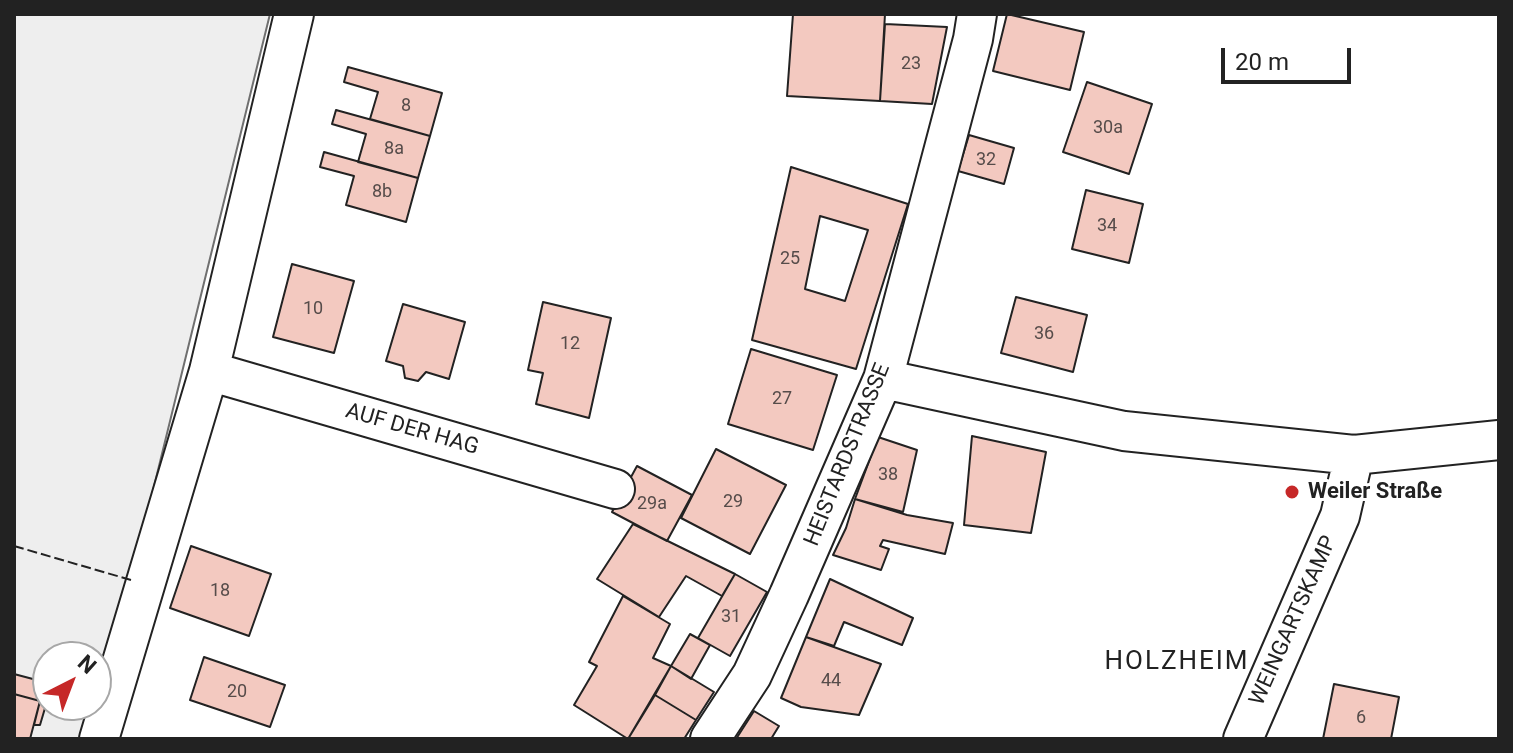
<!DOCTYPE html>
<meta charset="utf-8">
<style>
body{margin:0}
#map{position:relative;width:1513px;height:753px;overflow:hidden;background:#fff;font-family:Roboto,sans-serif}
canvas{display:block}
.frame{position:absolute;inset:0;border:16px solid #222;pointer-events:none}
.north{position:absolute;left:32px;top:641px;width:80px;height:80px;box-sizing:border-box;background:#fff;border:2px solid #a7a7a7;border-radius:50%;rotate:42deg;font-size:22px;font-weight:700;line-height:32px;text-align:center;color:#222}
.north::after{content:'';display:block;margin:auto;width:28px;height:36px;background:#c62828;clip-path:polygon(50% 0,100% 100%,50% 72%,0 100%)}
.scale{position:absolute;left:1221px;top:48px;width:130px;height:36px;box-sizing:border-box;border:4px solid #222;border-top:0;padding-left:10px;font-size:24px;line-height:28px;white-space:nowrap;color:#222;-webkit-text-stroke:6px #fff;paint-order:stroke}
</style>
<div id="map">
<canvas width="1513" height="753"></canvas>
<div class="frame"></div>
<div class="north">N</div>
<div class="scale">20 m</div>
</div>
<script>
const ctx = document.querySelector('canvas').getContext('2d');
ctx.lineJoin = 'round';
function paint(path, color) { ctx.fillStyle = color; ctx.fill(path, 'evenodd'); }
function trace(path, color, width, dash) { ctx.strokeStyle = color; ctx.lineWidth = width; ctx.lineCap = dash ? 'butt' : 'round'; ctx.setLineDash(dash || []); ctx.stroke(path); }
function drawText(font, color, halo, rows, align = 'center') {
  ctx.font = font + ' Roboto,sans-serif'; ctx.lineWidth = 6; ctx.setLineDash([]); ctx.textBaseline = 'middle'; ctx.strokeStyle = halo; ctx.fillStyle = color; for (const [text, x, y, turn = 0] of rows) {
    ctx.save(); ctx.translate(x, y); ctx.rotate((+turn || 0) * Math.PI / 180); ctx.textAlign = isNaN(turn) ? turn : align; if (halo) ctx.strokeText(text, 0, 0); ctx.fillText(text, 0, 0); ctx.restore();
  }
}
const green = new Path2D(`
 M14,14H270L131,580L87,739H14ZM48,657H96V705H48Z`);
paint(green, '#eee');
trace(green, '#6f6f6f', 2);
const building = new Path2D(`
 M793,14H885L880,101L787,96Z
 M1007,14L1084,32L1070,90L993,71Z
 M885,24L947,27L932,104L880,101Z
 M348,67L442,93L430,136L370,119L378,92L344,82Z
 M1087,82L1152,104L1129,174L1063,152Z
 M336,110L430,136L418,178L358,162L366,134L332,124Z
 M969,135L1014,148L1004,184L958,171Z
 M324,152L418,178L406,222L346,205L354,176L320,167Z
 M791,167L908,204L856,369L752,340ZM820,216L868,230L845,301L805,289Z
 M1086,190L1143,204L1129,263L1072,249Z
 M292,264L354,281L334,353L273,337Z
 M1016,297L1087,315L1073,372L1001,353Z
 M543,302L611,318L589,418L536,404L543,373L528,370Z
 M403,304L465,322L449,379L426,372L418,381L405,378L403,366L386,361Z
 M751,349L837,375L813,450L728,424Z
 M972,436L1046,452L1031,533L964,525Z
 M878,437L917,450L903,512L855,499Z
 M716,449L786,485L750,554L681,518Z
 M637,466L692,495L667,541L612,512Z
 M855,499L907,515L953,523L945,554L883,540L880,546L889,549L881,570L833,555L846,528Z
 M633,524L735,574L722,596L686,576L659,617L597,579Z
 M191,546L271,574L249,636L170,608Z
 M735,574L767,592L730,656L698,638Z
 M830,579L913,618L902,645L844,622L834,646L806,637Z
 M623,596L670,624L653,658L671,666L628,739L574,705L597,666L589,662Z
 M690,634L710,645L691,679L671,666Z
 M806,637L881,664L859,715L801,707L781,698Z
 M204,657L285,685L270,727L190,700Z
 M671,666L714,692L696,720L655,695Z
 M14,674L48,683V698L40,725H34L40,701L14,694Z
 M1334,684L1399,697L1391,739H1323Z
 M14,694L40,701L30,739H14Z
 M655,695L696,720L684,739H628Z
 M754,711L779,726L771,739H736Z`);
paint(building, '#f3c9c0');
trace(building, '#222', 2);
const minor = new Path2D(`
 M209,371L615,489
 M883,379L1124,431L1354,455L1499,440
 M99,739L209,371L294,14
 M710,739L752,675L789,595L883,379L973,39L977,14
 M1243,739L1340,516L1354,455`);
trace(minor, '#222', 42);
trace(minor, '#fff', 38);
trace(new Path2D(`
 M14,546L131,580`), '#222', 2, [10, 4]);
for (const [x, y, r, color] of [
 [1292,492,8,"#c62828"]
]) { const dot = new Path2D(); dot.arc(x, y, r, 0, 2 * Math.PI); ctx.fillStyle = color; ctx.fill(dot); trace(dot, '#fff', 3); }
drawText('18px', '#564c4a', null, [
 ["23",911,64],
 ["8",406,106],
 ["30a",1108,128],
 ["8a",394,149],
 ["32",986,160],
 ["8b",382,192],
 ["34",1107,226],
 ["25",790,259],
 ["10",313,309],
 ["36",1044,334],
 ["12",570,344],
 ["27",782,399],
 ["38",888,475],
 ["29",733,502],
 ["29a",652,504],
 ["18",220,591],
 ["31",731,617],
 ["44",831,681],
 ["20",237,692],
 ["6",1361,718]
]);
drawText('22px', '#222', '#fff', [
 ["AUF DER HAG",412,430,16],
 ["HEISTARDSTRASSE",848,455,-68],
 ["WEINGARTSKAMP",1294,621,-66]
]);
drawText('bold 22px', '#222', '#fff', [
 ["Weiler Straße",1308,492]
], 'left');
ctx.letterSpacing = '2px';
drawText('26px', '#222', '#fff', [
 ["HOLZHEIM",1177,662]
]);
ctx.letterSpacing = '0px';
</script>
